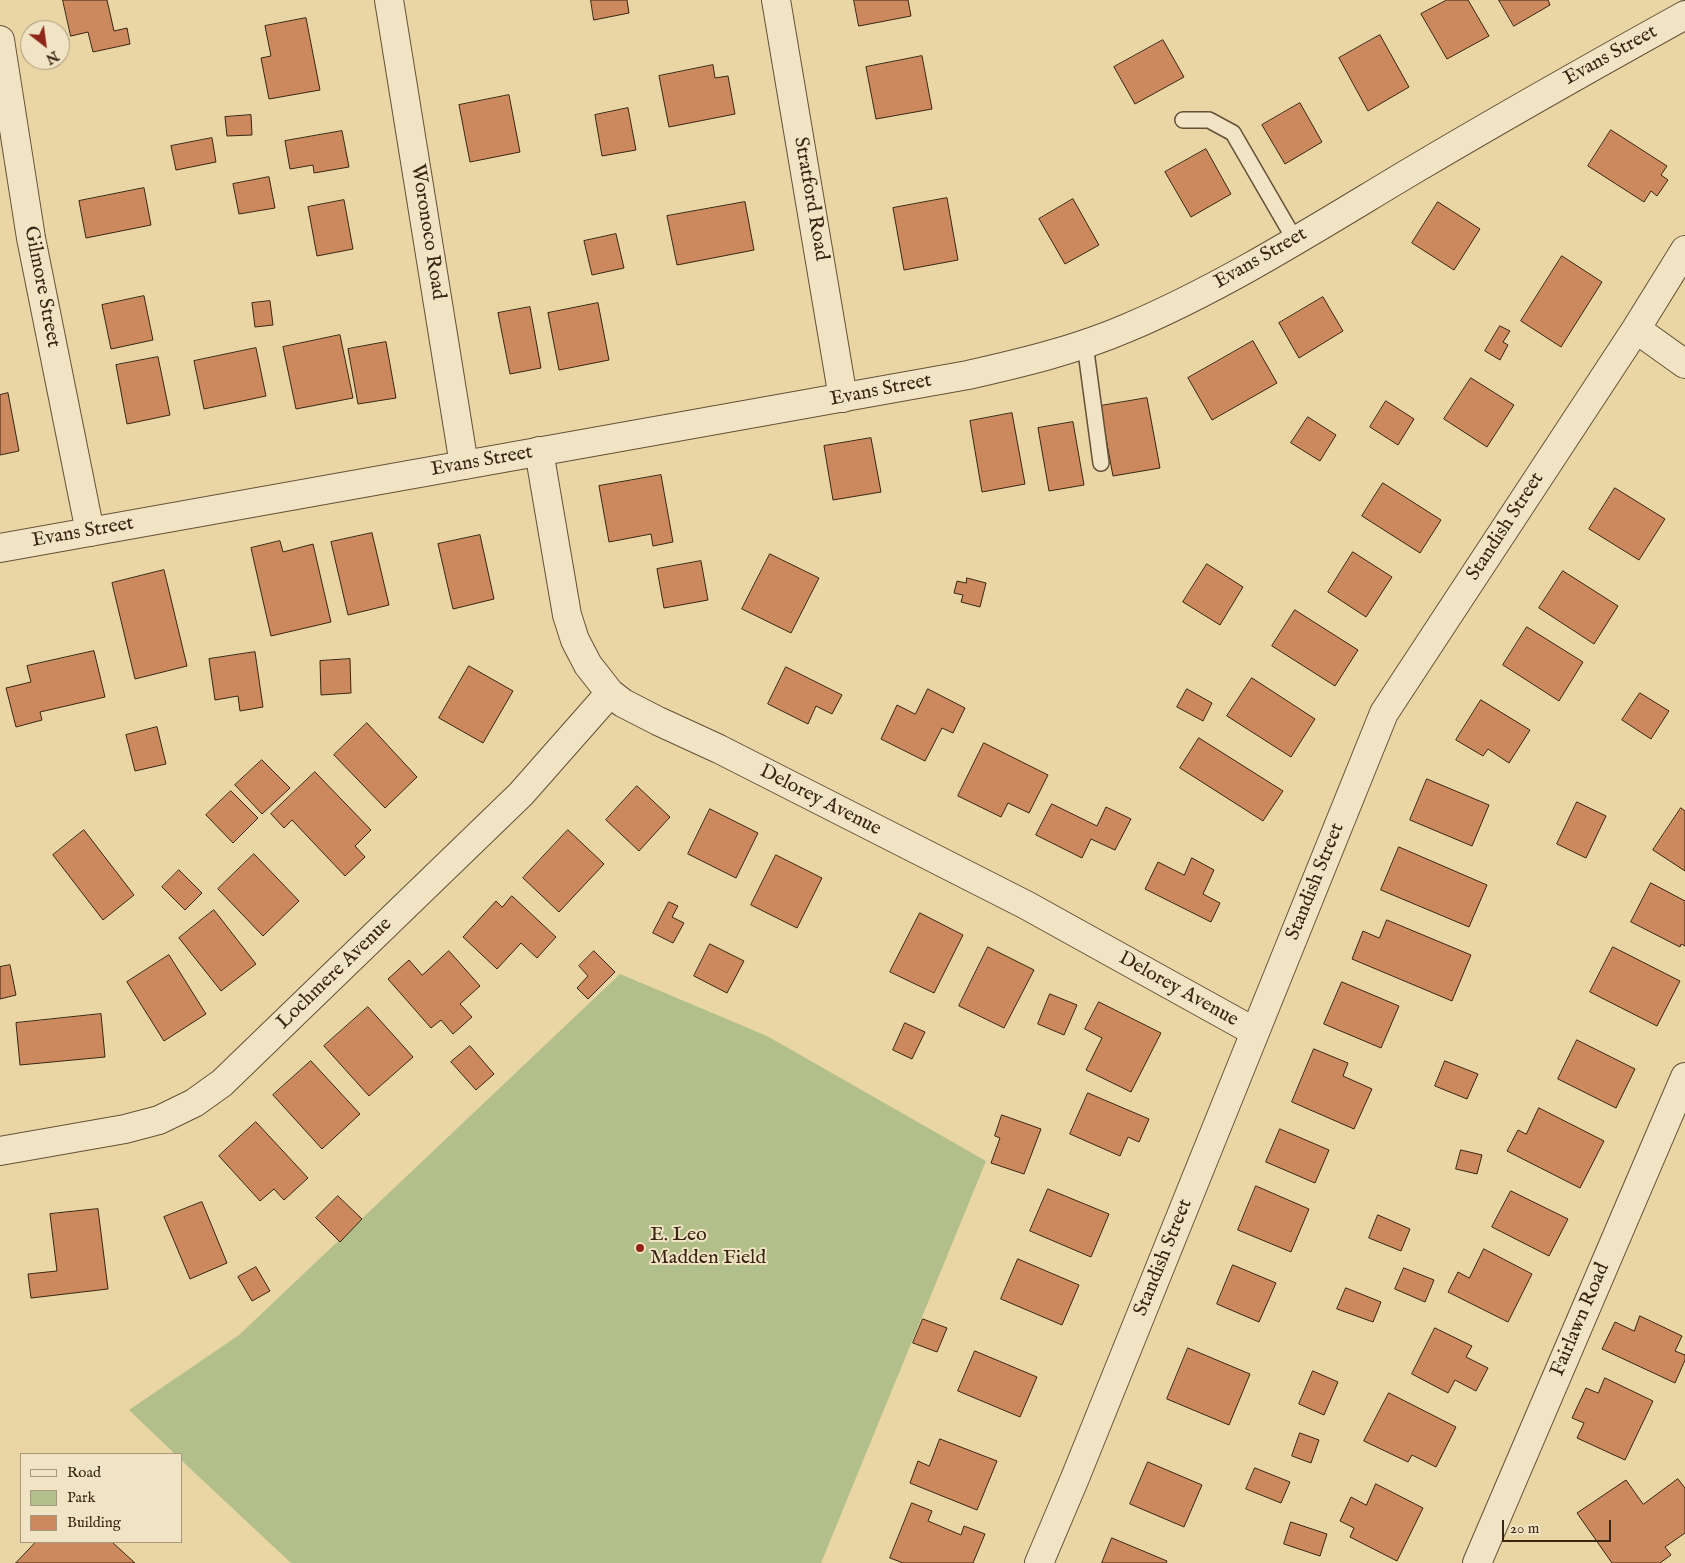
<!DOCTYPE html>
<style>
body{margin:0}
#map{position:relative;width:1685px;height:1563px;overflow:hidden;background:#ead6a4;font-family:"IM FELL English",serif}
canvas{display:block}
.legend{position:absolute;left:20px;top:1453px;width:162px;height:90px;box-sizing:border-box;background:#f1e4c4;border:1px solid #a7987d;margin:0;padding:6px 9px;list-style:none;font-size:15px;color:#382513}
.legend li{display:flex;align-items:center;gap:10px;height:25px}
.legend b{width:25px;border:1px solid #a7987d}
.north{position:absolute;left:20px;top:20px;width:50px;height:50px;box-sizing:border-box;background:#f1e4c4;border:1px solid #a7987d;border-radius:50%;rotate:150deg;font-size:14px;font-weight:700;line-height:20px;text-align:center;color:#382513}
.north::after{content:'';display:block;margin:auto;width:18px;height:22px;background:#8f2418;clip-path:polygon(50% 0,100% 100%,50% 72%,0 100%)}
.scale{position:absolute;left:1502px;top:1520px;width:109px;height:22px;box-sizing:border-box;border:2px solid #382513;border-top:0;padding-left:6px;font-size:15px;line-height:18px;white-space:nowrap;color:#382513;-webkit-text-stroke:4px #f1e4c4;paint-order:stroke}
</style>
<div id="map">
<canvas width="1685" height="1563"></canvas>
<ul class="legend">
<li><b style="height:6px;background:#f1e4c4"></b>Road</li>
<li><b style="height:14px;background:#b2bf8a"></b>Park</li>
<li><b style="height:14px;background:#cd895e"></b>Building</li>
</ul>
<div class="north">N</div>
<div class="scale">20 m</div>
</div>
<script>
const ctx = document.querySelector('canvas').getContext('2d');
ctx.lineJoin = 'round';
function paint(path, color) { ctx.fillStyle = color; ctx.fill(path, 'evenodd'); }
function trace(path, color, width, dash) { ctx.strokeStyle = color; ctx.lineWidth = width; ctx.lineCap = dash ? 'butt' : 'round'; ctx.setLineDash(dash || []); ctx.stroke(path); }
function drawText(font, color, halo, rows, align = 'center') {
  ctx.font = font + ' "IM FELL English",serif'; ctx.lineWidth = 4; ctx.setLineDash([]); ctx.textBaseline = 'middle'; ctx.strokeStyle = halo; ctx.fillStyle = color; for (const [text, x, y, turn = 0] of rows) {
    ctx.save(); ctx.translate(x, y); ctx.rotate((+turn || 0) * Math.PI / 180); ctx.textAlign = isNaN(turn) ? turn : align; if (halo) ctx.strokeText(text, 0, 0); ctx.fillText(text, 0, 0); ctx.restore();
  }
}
paint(new Path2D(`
 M620,974L767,1036L986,1161L821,1563H291L181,1460V1454H175L129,1410L239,1335Z`), '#b2bf8a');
const building = new Path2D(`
 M63,0H107L114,31L127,28L130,44L93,52L88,32L71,36Z
 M591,0H627L629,13L594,20Z
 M854,0H908L911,16L859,26Z
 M1447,0H1468L1489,36L1447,59L1421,14Z
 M1499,0H1548L1550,5L1514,26Z
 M306,18L320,90L269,99L261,58L271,56L265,26Z
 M1380,35L1409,87L1368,111L1339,58Z
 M1163,40L1184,77L1135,104L1114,67Z
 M922,56L932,109L876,119L866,67Z
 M713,65L715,78L728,76L735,114L669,127L659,76Z
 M509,95L520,152L470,162L459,105Z
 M1300,103L1322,142L1285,164L1262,125Z
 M628,108L636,150L602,156L595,115Z
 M251,115L252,135L227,136L225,117Z
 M1611,130L1667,166L1661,175L1668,180L1657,196L1651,191L1644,202L1588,166Z
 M342,131L349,167L314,173L313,165L290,169L285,141Z
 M212,138L216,162L176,170L171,146Z
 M1206,149L1231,194L1191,217L1165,172Z
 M269,177L275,208L239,214L233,184Z
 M144,188L151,225L86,238L79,201Z
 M947,198L958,260L904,270L893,208Z
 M1073,199L1099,245L1065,264L1039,219Z
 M344,200L353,249L317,256L308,207Z
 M745,202L754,250L677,265L667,216Z
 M1438,202L1480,229L1454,270L1412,243Z
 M616,234L624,268L592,275L584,241Z
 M1562,256L1602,282L1561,347L1521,321Z
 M144,296L153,340L111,349L102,305Z
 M1323,297L1343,331L1299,358L1279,323Z
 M270,301L273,325L255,327L252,303Z
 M598,303L609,360L559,370L548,313Z
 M530,307L541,368L510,374L498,313Z
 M1500,326L1510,331L1503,342L1508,345L1500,360L1485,351Z
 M340,335L353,398L296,409L283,347Z
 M1253,341L1277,383L1212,420L1188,378Z
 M386,342L396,398L358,404L348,349Z
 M256,348L266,396L204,409L194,361Z
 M158,357L170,415L127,424L116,365Z
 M1471,378L1514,405L1487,447L1444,419Z
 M8,393L19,451L0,455V395Z
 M1147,398L1160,468L1113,476L1100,406Z
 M1386,401L1414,419L1398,445L1370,427Z
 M1012,413L1025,484L982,492L970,421Z
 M1308,417L1336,435L1320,461L1291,443Z
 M1073,422L1084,485L1049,491L1038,428Z
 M871,438L881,492L833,500L824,446Z
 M661,475L673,542L653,546L651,534L609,542L599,486Z
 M1383,483L1441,520L1420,553L1362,516Z
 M1615,488L1665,519L1639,560L1589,529Z
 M372,533L389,605L348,615L331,542Z
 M480,535L494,599L453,609L438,544Z
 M280,541L283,552L313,544L331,622L271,636L251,548Z
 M1353,552L1392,577L1366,617L1328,592Z
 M770,554L819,578L791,633L742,609Z
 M701,561L708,600L664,608L657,569Z
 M1207,564L1243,587L1220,625L1183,602Z
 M164,570L187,666L135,679L112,583Z
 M1563,571L1618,606L1594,644L1539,608Z
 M967,578L986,583L980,607L961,602L963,595L954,593L957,581L966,583Z
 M1295,610L1358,650L1335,686L1272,646Z
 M1527,627L1583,662L1559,701L1503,665Z
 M94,651L105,697L40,712L42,720L16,727L6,688L31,682L27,666Z
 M255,652L263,707L240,711L238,696L215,700L209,659Z
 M350,659L351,693L321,695L320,661Z
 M469,666L513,691L483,743L439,718Z
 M786,667L842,695L832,714L816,706L808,724L768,704Z
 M1252,678L1315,719L1291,757L1227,716Z
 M928,689L965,708L953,733L942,728L925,761L881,739L897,705L915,714Z
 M1187,689L1212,703L1203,721L1177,707Z
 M1640,693L1669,711L1651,739L1622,720Z
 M1481,700L1530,730L1509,763L1488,749L1483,756L1456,740Z
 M367,723L417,777L385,808L334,755Z
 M157,727L166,764L135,771L126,735Z
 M1199,738L1283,791L1263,821L1180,768Z
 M984,743L1048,775L1029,813L1008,803L1001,817L958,796Z
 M262,760L290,788L262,814L235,785Z
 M315,772L371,830L355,846L365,857L345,876L292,820L284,828L271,814Z
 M1427,779L1489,805L1472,846L1410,820Z
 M637,786L670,817L639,851L606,820Z
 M231,791L258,818L233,843L206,815Z
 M1577,802L1606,816L1586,858L1557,844Z
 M1052,804L1097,826L1106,807L1131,819L1115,850L1091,839L1082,858L1036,835Z
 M1681,808L1685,811V871L1653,850Z
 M710,809L758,833L736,878L688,854Z
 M84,830L134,895L103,920L53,855Z
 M568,830L604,864L559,912L523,878Z
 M1399,847L1487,885L1469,927L1381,890Z
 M254,854L299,901L263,936L218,889Z
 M776,855L822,878L797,928L751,905Z
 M1192,858L1214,870L1203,894L1220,903L1211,922L1145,889L1158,862L1184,875Z
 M179,870L202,893L185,910L162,887Z
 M1651,883L1685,901V946L1681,944L1680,947L1631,922Z
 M512,896L556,937L537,958L521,943L497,969L463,937L496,901L502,907Z
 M669,902L678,906L672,917L684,923L673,943L653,933Z
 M214,910L256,964L221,991L179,938Z
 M920,913L963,935L934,993L890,972Z
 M1387,920L1471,955L1452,1001L1352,959L1363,931L1379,938Z
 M710,944L744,961L727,993L694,976Z
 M988,947L1034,970L1004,1028L959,1006Z
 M1613,947L1680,981L1657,1026L1590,992Z
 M449,951L480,986L460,1004L472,1017L453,1034L441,1020L431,1028L388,979L409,960L422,975Z
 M594,951L615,972L588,999L577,988L588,976L579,966Z
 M169,955L206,1014L164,1041L127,982Z
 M10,965L16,995L0,999V967Z
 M1342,982L1399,1006L1381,1048L1324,1024Z
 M1050,994L1077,1005L1064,1035L1038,1024Z
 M1099,1002L1161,1033L1131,1092L1086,1070L1102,1038L1085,1029Z
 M368,1007L413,1057L369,1096L324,1046Z
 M101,1014L105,1057L20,1065L16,1023Z
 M905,1023L925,1032L912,1059L893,1050Z
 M1577,1040L1635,1069L1616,1108L1558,1079Z
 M470,1046L494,1074L476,1090L451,1062Z
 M1314,1049L1348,1063L1343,1076L1372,1089L1354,1129L1292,1102Z
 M311,1061L360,1114L322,1149L273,1095Z
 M1445,1061L1478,1074L1467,1099L1435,1086Z
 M1088,1093L1149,1119L1139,1142L1128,1137L1120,1156L1070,1134Z
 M1539,1108L1604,1141L1580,1188L1507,1151L1518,1130L1526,1134Z
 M1002,1115L1041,1129L1024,1174L991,1163L1000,1138L995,1136Z
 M256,1122L308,1178L284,1200L274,1189L260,1201L219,1156Z
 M1280,1129L1329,1150L1315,1183L1266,1162Z
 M1461,1150L1482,1155L1477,1174L1456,1169Z
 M1256,1186L1309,1209L1291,1252L1238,1230Z
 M1048,1189L1109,1214L1091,1257L1030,1231Z
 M1511,1191L1568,1219L1549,1256L1492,1227Z
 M338,1196L362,1219L340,1242L316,1218Z
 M202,1202L227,1263L190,1279L164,1217Z
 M98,1209L108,1289L31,1298L28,1274L57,1271L50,1214Z
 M1378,1215L1410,1229L1401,1251L1369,1238Z
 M1484,1249L1532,1274L1508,1322L1448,1292L1458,1272L1469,1278Z
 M1018,1259L1079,1285L1062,1325L1001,1299Z
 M1233,1265L1276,1283L1259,1322L1217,1304Z
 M256,1267L270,1291L252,1301L238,1277Z
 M1404,1268L1434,1280L1425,1302L1395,1289Z
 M1346,1288L1381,1302L1373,1322L1337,1309Z
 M1640,1316L1682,1336L1675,1351L1685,1355V1360L1675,1383L1602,1349L1615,1322L1634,1331Z
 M923,1319L947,1328L937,1352L913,1343Z
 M1435,1328L1472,1346L1466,1357L1488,1368L1476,1391L1455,1380L1448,1393L1412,1374Z
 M1188,1348L1250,1374L1229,1425L1167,1399Z
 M975,1351L1037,1377L1020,1417L958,1391Z
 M1313,1371L1338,1382L1324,1415L1299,1404Z
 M1605,1378L1653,1401L1625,1460L1577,1438L1584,1423L1572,1418L1586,1388L1598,1393Z
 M1389,1393L1456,1427L1436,1467L1412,1455L1408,1462L1364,1441Z
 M1300,1433L1319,1440L1311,1463L1292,1456Z
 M940,1439L997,1461L977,1510L910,1483L918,1461L929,1466Z
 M1148,1462L1202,1485L1184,1527L1130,1504Z
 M1255,1468L1290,1482L1281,1503L1246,1489Z
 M1678,1479L1685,1488V1533L1665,1547L1671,1555L1660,1563H1612L1577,1513L1626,1480L1643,1504Z
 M1376,1484L1423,1508L1397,1561L1350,1537L1354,1528L1340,1521L1351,1497L1366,1505Z
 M912,1503L932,1511L928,1521L961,1535L964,1526L985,1534L973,1563H903L890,1558Z
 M1291,1522L1327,1534L1320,1556L1284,1544Z
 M1112,1538L1167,1561L1166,1563H1102Z
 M36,1542H112L135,1563H16Z`);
paint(building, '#cd895e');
trace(building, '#382513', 1);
const service = new Path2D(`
 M1183,120H1209L1233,133L1295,240
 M1085,344L1101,463`);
const minor = new Path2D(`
 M389,0L464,465
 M776,0L843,398
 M0,40L31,238L90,532
 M1636,329L1685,364
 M539,451L567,615L575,640L588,665L610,693L623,703L658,721L719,749L1026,905L1255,1032
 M0,1151L125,1129L159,1120L194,1103L222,1083L521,794L610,693
 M1039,1563L1075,1478L1384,713L1636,329L1685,250
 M1477,1563L1685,1077`);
const tertiary = new Path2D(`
 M0,548L968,375C1021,363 1076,350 1127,328C1226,286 1318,227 1410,172C1501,118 1593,66 1685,15`);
trace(service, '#645137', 18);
trace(minor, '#645137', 30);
trace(tertiary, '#645137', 30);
trace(service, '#f1e4c4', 15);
trace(minor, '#f1e4c4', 28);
trace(tertiary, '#f1e4c4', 28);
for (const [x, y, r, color] of [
 [640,1248,5,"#8f2418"]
]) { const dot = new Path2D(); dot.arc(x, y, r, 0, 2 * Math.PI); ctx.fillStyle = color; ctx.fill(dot); trace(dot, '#f1e4c4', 2); }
drawText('20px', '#382513', '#f1e4c4', [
 ["Evans Street",1611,56,-29],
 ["Stratford Road",810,199,80],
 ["Woronoco Road",427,232,81],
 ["Evans Street",1261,259,-30],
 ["Gilmore Street",41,287,79],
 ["Evans Street",881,391,-11],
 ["Evans Street",482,462,-10],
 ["Standish Street",1506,527,-57],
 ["Evans Street",83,533,-10],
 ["Delorey Avenue",820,801,27],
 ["Standish Street",1316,882,-68],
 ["Lochmere Avenue",335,974,-44],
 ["Delorey Avenue",1178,990,29],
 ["Standish Street",1164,1258,-68],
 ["Fairlawn Road",1581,1320,-67]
]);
drawText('20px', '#382513', '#f1e4c4', [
 ["E. Leo",650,1236],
 ["Madden Field",650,1259]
], 'left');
</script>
